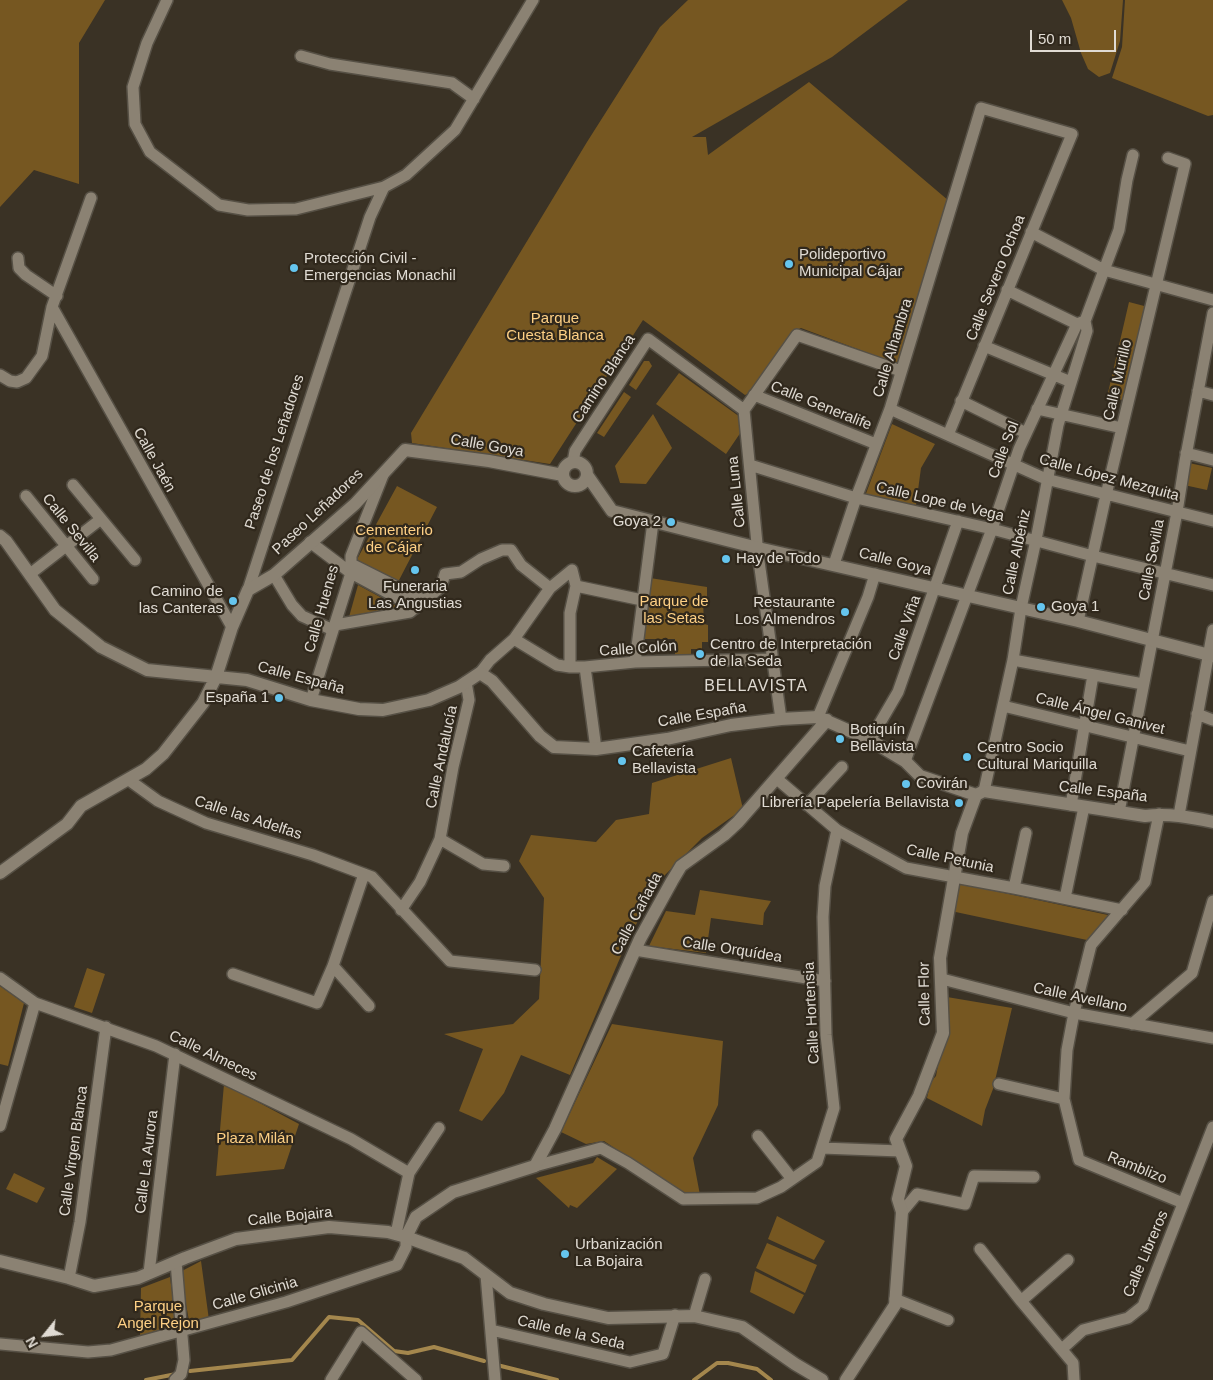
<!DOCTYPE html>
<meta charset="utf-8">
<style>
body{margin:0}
#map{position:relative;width:1213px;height:1380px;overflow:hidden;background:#3a3225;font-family:Helvetica,sans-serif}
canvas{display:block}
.north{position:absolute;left:20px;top:1310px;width:50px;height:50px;-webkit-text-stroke:4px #30281c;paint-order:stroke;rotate:241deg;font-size:14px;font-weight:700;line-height:20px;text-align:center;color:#e0dbd3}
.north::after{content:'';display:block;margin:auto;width:18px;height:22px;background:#e0dbd3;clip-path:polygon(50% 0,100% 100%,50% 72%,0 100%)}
.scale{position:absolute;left:1030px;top:30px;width:86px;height:22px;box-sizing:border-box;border:2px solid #e0dbd3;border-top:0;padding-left:6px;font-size:15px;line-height:18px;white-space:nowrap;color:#e0dbd3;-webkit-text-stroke:4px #30281c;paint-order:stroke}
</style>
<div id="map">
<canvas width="1213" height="1380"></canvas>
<div class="north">N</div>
<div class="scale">50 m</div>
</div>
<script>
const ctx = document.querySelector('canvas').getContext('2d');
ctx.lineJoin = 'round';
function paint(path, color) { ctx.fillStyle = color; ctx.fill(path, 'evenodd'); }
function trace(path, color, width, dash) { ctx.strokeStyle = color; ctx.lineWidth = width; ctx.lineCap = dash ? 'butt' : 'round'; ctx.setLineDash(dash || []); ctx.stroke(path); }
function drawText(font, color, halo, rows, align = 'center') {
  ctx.font = font + ' Helvetica,sans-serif'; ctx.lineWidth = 4.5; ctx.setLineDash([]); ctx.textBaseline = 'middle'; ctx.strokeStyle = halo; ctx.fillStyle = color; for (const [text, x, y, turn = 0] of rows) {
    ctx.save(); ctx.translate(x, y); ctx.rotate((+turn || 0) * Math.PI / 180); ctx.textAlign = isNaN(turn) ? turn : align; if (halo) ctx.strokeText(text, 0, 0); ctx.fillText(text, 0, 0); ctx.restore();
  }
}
paint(new Path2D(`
 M0,0H105L79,43V184L34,170L0,207Z
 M688,0H908L832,57L692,137H706L708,155L809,82L949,201L899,360L895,363L801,328L795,331L752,392L745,395L643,320L550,464L412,443L411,433L587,142L660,27Z
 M1062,0H1123L1120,41L1110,73L1099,77L1088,69L1081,53L1071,18Z
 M1125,0H1213V115L1208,116L1112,78L1122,47Z
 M1129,302L1148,307L1123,400L1107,397Z
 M644,361H649L652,366L636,390L629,385Z
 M679,373L740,417L741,432L726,454L656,404Z
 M624,392L631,397L604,437L597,433Z
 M653,414L672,448L646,484L620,483L615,466Z
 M892,424L935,444L921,468L916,505L865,496Z
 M1189,463L1212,468L1207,490L1184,485Z
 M397,486L437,507L397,584L355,563Z
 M650,578L707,587V600H703L704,624L708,625V642H702V649H691V659H675V639H642Z
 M358,585L402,609L349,617Z
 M731,758L743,809L702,838L658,882L626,944L570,1075L521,1055L504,1093L482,1121L459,1111L483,1049L444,1034L513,1024L539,999L544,898L519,861L531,835L596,842L616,820L649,814L652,783Z
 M957,883L1108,915H1109L1087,940L951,911Z
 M700,890L771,901L764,913L763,925H761L711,918L706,953L649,946L666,911L695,915Z
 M87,968L105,974L92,1013L74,1007Z
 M0,986L24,1003L8,1066L0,1064Z
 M947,997L1012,1008L993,1089L985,1110L982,1126L927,1098C929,1090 930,1082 936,1076L948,1012Z
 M612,1024L723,1041L718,1105L693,1158L700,1195L682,1193L604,1141L586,1144L561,1132Z
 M224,1084L299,1124L284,1169L216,1176Z
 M597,1157L617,1169L577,1208L570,1205L569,1208L536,1178L593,1163Z
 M14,1173L45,1188L37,1203L6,1189Z
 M777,1216L825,1241L814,1260L768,1239Z
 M767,1243L817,1265L805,1293L756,1268Z
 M201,1261L209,1320L190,1326L180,1272Z
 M755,1271L804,1295L794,1314L750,1292Z
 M170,1277L177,1329L140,1337L141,1288Z`), '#765721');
trace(new Path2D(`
 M497,1365L557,1380
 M190,1371L292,1360L329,1317L358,1320L394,1351L408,1353L434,1347L484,1361
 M146,1380L176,1374
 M694,1380L717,1363H728L757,1369L771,1380`), '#a4874d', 4);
const minor = new Path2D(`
 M167,0L147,43L133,87L135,124L150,152L219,205L248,210L296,209L384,187
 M301,56L330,64L452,83L474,99
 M1031,232L1104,270L1213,300
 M18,258L19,268L26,275L57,296
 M1007,290L1077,324
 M52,307L232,627
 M984,346L1071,382
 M0,375L10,381L17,382L26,378L42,356L52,307L91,198
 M1198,391L1213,395
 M754,395L876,444
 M961,401L1026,433
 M890,409L1046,479L1213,521
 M1037,409L1122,428
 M744,410L758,554L781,719
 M744,410L797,335L901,371
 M1186,453L1213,460
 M573,462L575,451L648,339L744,410
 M750,465L856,498L992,529L1093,556L1213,585
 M73,485L135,560
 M26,496L93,579
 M310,542L351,573L416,608
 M351,564L425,601
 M834,564L856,498L890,409L981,108L1072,134L948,435
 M30,574L101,519
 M274,575L292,605L302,616L333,630
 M576,586L642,600
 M248,590L370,217L384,187L406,175L455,130L533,0
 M1078,621L1106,495L1185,164L1168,158
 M335,625L410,612L441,587L445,574L461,572L481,559L502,550H511L521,565L550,588
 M514,639L557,665L570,667H585L635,662L773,659
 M1013,660L1143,684
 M635,662L653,522
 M585,667L596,749
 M480,673L490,660L514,639L550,588L572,570L576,586L570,613V667
 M311,700L351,573V556L383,475
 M1003,706L1190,751
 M1197,714L1213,720
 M818,717L868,597L875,574
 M870,740L898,692L958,521
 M905,761L992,529L1019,449L1077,324L1085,321L1119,230L1127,180L1133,155
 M777,779L837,830L906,868L1014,888L1122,910
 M129,780L158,801L206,823L313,855L372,877L450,961L535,970
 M984,791L1013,660L1021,608L1036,540L1058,425L1087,331L1085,321
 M807,805L842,767
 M1071,805L1093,675
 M1119,812L1177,512L1185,461L1213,313
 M1159,814L1145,882L1091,945L1074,1013L1067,1050L1064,1099L1079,1160L1183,1203
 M1179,815L1213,630
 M440,839L483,864L504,866
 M1014,888L1026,833
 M1065,898L1084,807
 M401,910L420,882L440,839L453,767L469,700L466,682
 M635,950L825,981
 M333,966L369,1006
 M233,974L317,1003L333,966L364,874
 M0,978L35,1003L156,1046L351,1139L409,1173
 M942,979L1074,1013L1213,1038
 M1132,1024L1192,973L1213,901
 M999,1084L1064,1099
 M0,1126L35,1003
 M758,1136L792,1179
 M822,1148L900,1151
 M535,1166L601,1148L628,1163L683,1199L757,1198L781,1187L817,1162L834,1108L826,1035L823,917L825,886L837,830
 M902,1212L917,1194L965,1204L974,1176L1034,1177
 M396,1234L409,1173L439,1128
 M980,1249L1021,1301
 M1068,1260L1021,1301L1073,1363L1074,1380
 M149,1273L175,1054
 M486,1275L495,1380
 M69,1278L80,1222L106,1027
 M895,1299L948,1320
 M694,1316L705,1279
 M491,1330L630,1362L663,1354L675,1315
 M0,1344L88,1352L111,1350L286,1302L397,1265L406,1247V1237
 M1062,1349L1083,1330L1128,1318L1143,1306L1213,1127
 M175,1380L181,1374L184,1360L176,1262
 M331,1380L361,1332L416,1380`);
const tertiary = new Path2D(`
 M563 474a12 12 0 1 1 24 0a12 12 0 1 1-24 0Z
 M587,475L612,511L758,548L1078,621L1213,656
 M0,536L6,541L55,610L101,647L147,670L247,680L311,700L359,709L383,710L429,700L459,687L480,673L492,681L540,736L554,747L596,749L667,739L731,725L781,719L818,717L870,740L905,761L920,776L976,795L984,791L1145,816C1168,813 1190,817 1213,822
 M0,873L67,824L81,806L146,769L163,754L203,703L216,677L232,627L248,590L274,575L355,504L405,450L489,461L563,475
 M406,1237L416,1217L453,1192L535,1166L555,1129L640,939L672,881L681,866L724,835L738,822L827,720
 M0,1261L69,1278L94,1286L138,1278L185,1258L236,1239L329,1227L388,1232L406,1237L464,1258L510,1293L544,1304L608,1318L694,1316L742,1327L795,1364L822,1380
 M846,1380L895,1305L902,1212L898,1199L906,1166L896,1139L919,1096L943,1033L940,958L962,833L976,795`);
trace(minor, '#565045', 14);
trace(tertiary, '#565045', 15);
trace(minor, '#8b8273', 11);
trace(tertiary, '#8b8273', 12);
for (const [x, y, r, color] of [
 [789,264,5,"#65c5ee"],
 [294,268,5,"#65c5ee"],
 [671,522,5,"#65c5ee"],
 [726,559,5,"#65c5ee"],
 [415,570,5,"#65c5ee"],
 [233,601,5,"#65c5ee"],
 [1041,607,5,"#65c5ee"],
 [845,612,5,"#65c5ee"],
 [700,654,5,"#65c5ee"],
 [279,698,5,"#65c5ee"],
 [840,739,5,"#65c5ee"],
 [967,757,5,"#65c5ee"],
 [622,761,5,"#65c5ee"],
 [906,784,5,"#65c5ee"],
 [959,803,5,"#65c5ee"],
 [565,1254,5,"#65c5ee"]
]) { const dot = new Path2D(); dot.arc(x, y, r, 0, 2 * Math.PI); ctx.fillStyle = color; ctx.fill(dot); trace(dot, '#30281c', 2); }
drawText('15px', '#e0dbd3', '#30281c', [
 ["Polideportivo",799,255],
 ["Municipal Cájar",799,272],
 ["Protección Civil -",304,259],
 ["Emergencias Monachil",304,276],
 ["Goya 2",661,522,"right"],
 ["Hay de Todo",736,559],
 ["Funeraria",415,587,"center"],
 ["Las Angustias",415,604,"center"],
 ["Camino de",223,592,"right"],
 ["las Canteras",223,609,"right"],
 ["Restaurante",835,603,"right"],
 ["Los Almendros",835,620,"right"],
 ["Goya 1",1051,607],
 ["Centro de Interpretación",710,645],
 ["de la Seda",710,662],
 ["España 1",269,698,"right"],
 ["Botiquín",850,730],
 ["Bellavista",850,747],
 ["Centro Socio",977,748],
 ["Cultural Mariquilla",977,765],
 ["Cafetería",632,752],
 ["Bellavista",632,769],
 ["Covirán",916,784],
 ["Librería Papelería Bellavista",949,803,"right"],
 ["Urbanización",575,1245],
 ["La Bojaira",575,1262]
], 'left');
drawText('15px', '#e0dbd3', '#30281c', [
 ["Calle Severo Ochoa",996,278,-68],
 ["Calle Alhambra",893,348,-73],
 ["Camino Blanca",604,379,-57],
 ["Calle Murillo",1118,380,-77],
 ["Calle Generalife",821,406,22],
 ["Calle Goya",487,446,10],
 ["Calle Sol",1004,450,-69],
 ["Paseo de los Leñadores",275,452,-72],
 ["Calle Jaén",154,460,61],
 ["Calle López Mezquita",1109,478,15],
 ["Calle Luna",737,492,-96],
 ["Calle Lope de Vega",940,502,13],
 ["Paseo Leñadores",318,512,-43],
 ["Calle Sevilla",71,528,51],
 ["Calle Albéniz",1017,552,-78],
 ["Calle Sevilla",1152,560,-79],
 ["Calle Goya",895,562,14],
 ["Calle Huenes",322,609,-74],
 ["Calle Viña",905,628,-70],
 ["Calle Colón",638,649,-4],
 ["Calle España",301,678,15],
 ["Calle Ángel Ganivet",1100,714,14],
 ["Calle España",702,715,-10],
 ["Calle Andalucía",442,757,-78],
 ["Calle España",1103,792,7],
 ["Calle las Adelfas",248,818,18],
 ["Calle Petunia",950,859,12],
 ["Calle Cañada",637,914,-62],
 ["Calle Orquídea",732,950,9],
 ["Calle Flor",925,994,-91],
 ["Calle Avellano",1080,998,12],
 ["Calle Hortensia",812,1013,-93],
 ["Calle Almeces",213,1056,26],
 ["Calle Virgen Blanca",74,1151,-82],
 ["Calle La Aurora",147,1162,-83],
 ["Ramblizo",1137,1168,22],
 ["Calle Bojaira",290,1217,-6],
 ["Calle Libreros",1146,1254,-67],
 ["Calle Glicinia",255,1294,-16],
 ["Calle de la Seda",571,1333,13]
]);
drawText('15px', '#fed085', '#30281c', [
 ["Parque",555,319],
 ["Cuesta Blanca",555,336],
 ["Cementerio",394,531],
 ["de Cájar",394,548],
 ["Parque de",674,602],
 ["las Setas",674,619],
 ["Plaza Milán",255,1139],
 ["Parque",158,1307],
 ["Angel Rejon",158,1324]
]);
ctx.letterSpacing = '1px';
drawText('16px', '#e0dbd3', '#30281c', [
 ["BELLAVISTA",756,687]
]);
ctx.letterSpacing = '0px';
</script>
